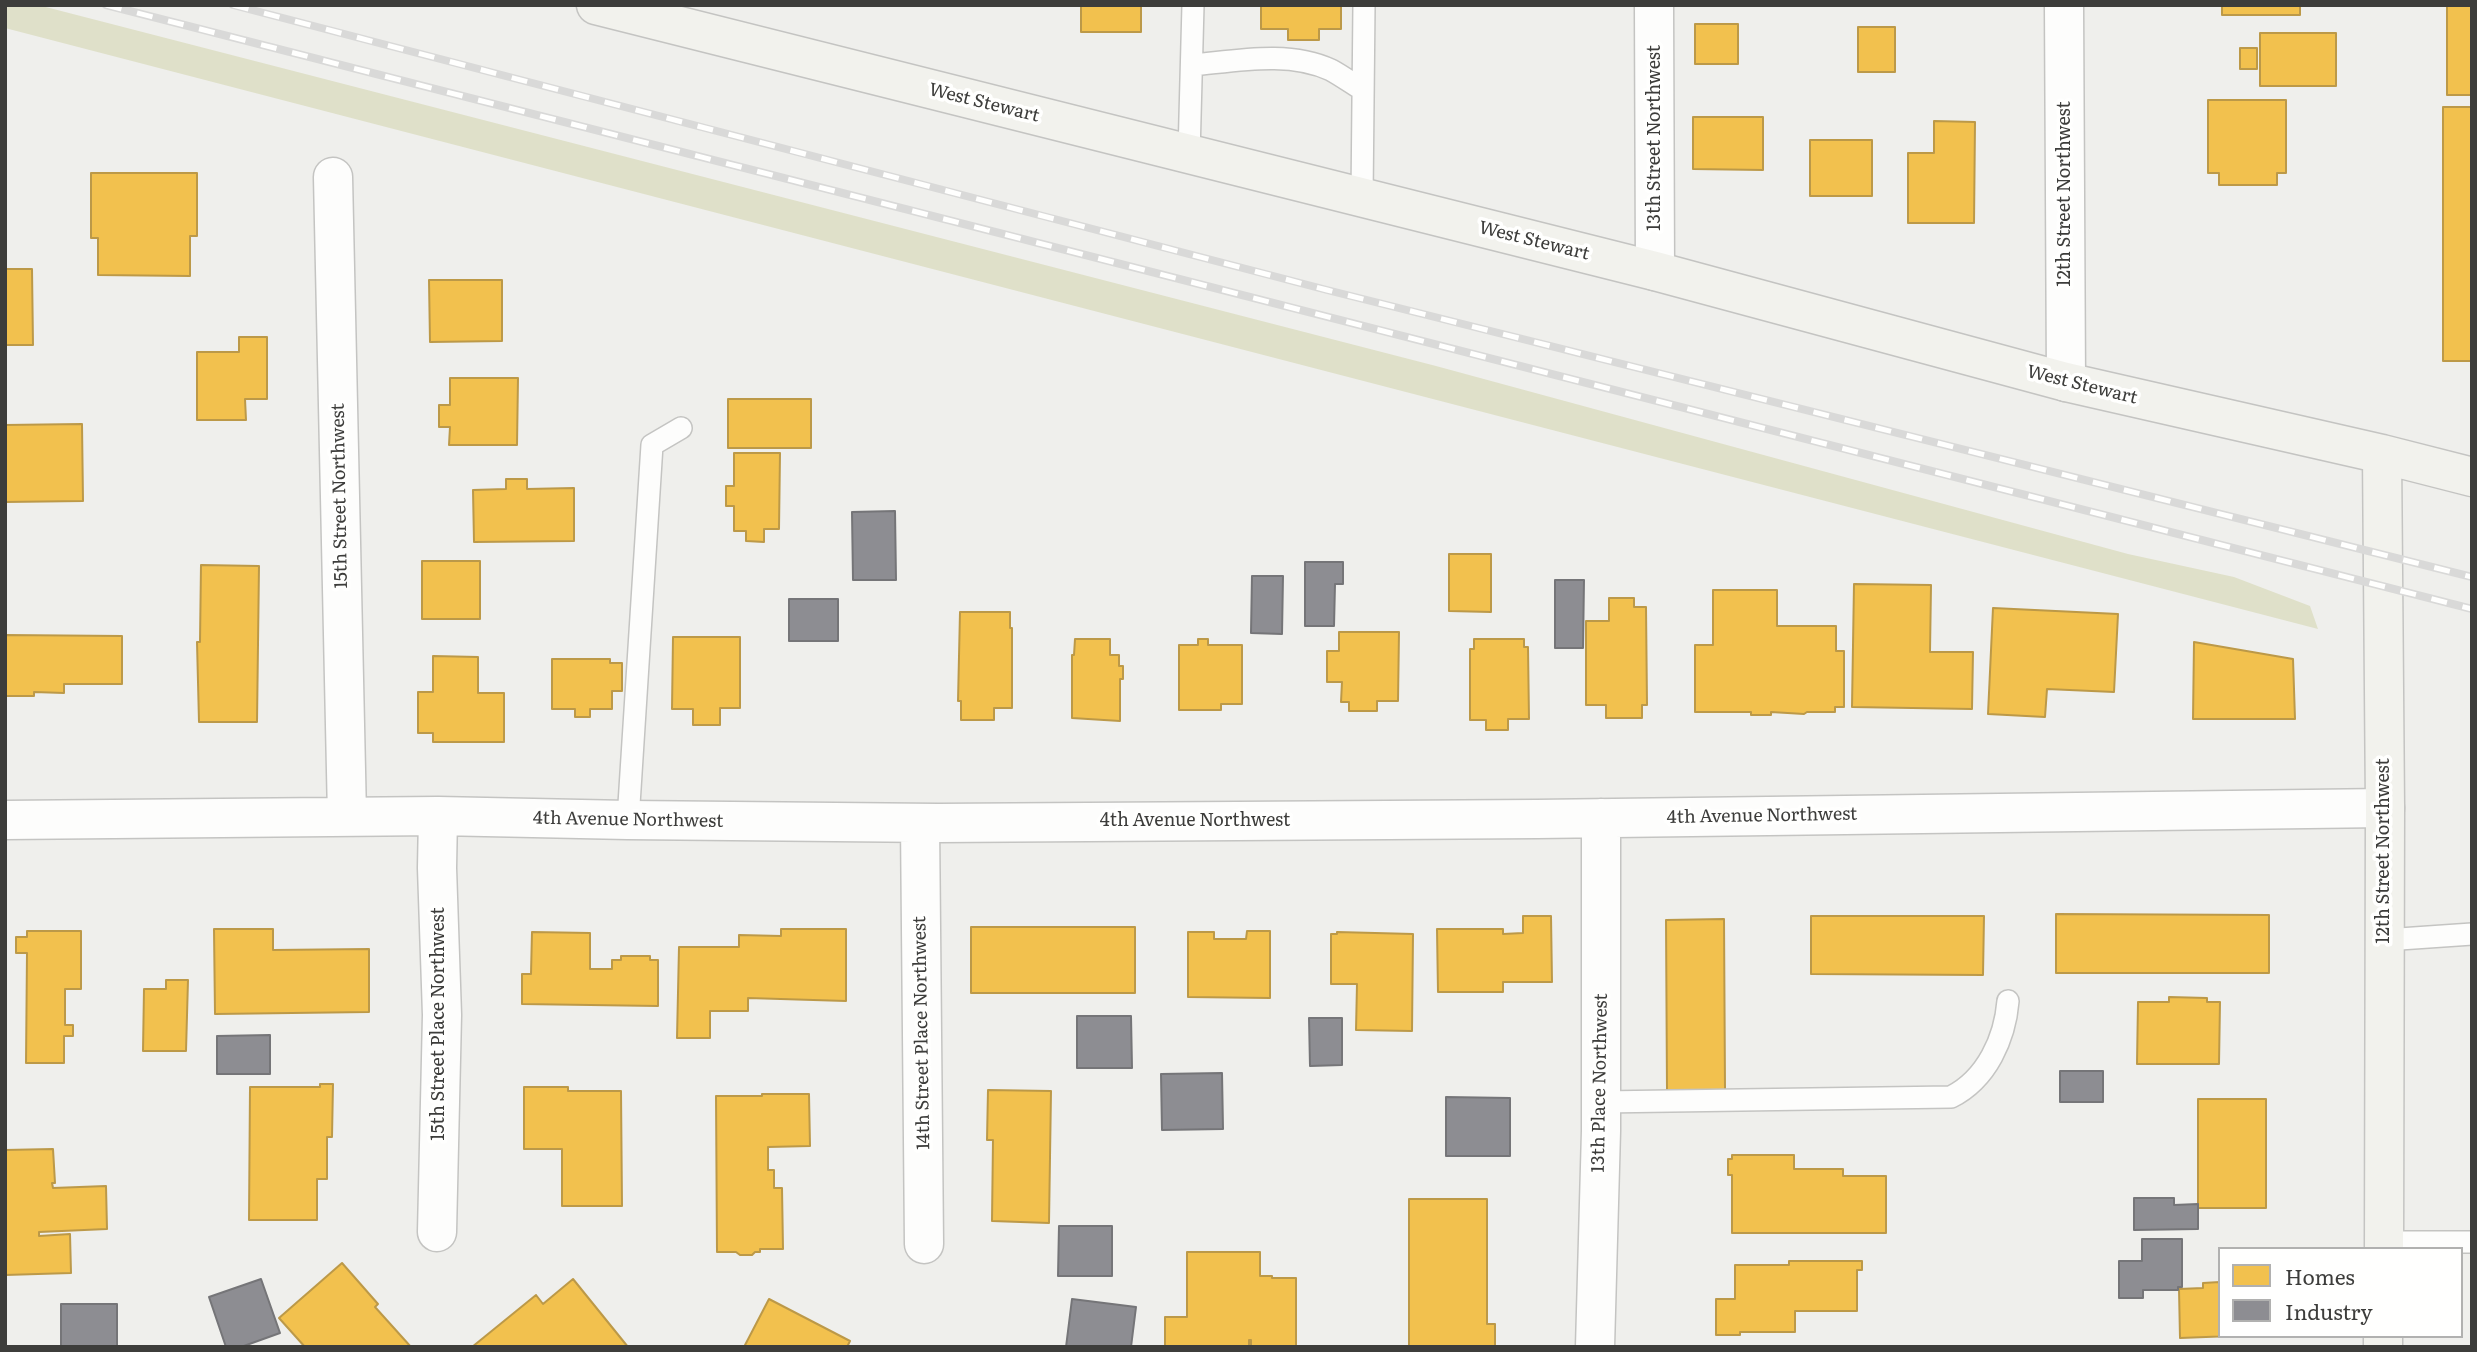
<!DOCTYPE html>
<style>
body{margin:0}
#map{position:relative;width:2477px;height:1352px;overflow:hidden;background:#efefec;font-family:Literata,serif}
canvas{display:block}
.frame{position:absolute;inset:0;border:7px solid #3d3d3b;pointer-events:none}
.legend{position:absolute;left:2218px;top:1247px;width:245px;height:91px;box-sizing:border-box;background:#fffffe;border:2px solid #b1b1b0;margin:0;padding:9px 12px;list-style:none;font-size:21px;color:#3d3d3b}
.legend li{display:flex;align-items:center;gap:14px;height:35px}
.legend b{width:35px;border:2px solid #b1b1b0}
</style>
<div id="map">
<canvas width="2477" height="1352"></canvas>
<div class="frame"></div>
<ul class="legend">
<li><b style="height:19px;background:#f2c14e"></b>Homes</li>
<li><b style="height:19px;background:#8d8d92"></b>Industry</li>
</ul>
</div>
<script>
const ctx = document.querySelector('canvas').getContext('2d');
ctx.lineJoin = 'round';
function paint(path, color) { ctx.fillStyle = color; ctx.fill(path, 'evenodd'); }
function trace(path, color, width, dash) { ctx.strokeStyle = color; ctx.lineWidth = width; ctx.lineCap = dash ? 'butt' : 'round'; ctx.setLineDash(dash || []); ctx.stroke(path); }
function drawText(font, color, halo, rows, align = 'center') {
  ctx.font = font + ' Literata,serif'; ctx.lineWidth = 7; ctx.setLineDash([]); ctx.textBaseline = 'middle'; ctx.strokeStyle = halo; ctx.fillStyle = color; for (const [text, x, y, turn = 0] of rows) {
    ctx.save(); ctx.translate(x, y); ctx.rotate((+turn || 0) * Math.PI / 180); ctx.textAlign = isNaN(turn) ? turn : align; if (halo) ctx.strokeText(text, 0, 0); ctx.fillText(text, 0, 0); ctx.restore();
  }
}
paint(new Path2D(`
 M5,5H38L1436,366L2128,554L2234,577L2310,606L2318,629L5,28Z`), '#dfe0c9');
const homes = new Path2D(`
 M1081,5H1141V32H1081Z
 M1261,5H1341V29H1319V40H1288V29H1261Z
 M2222,5H2300V15H2222Z
 M2447,5H2472V95H2447Z
 M1695,24H1738V64H1695Z
 M1858,27H1895V72H1858Z
 M2260,33H2336V86H2260Z
 M2240,48H2257V69H2240Z
 M2208,100H2286V173H2277V185H2219V173H2208Z
 M2443,107H2472V361H2443Z
 M1693,117H1763V170L1693,169Z
 M1934,121L1975,122L1974,223H1908V153H1934Z
 M1810,140H1872V196H1810Z
 M91,173H197V236H190V276L98,275V238H91Z
 M5,269H32L33,345H5Z
 M429,280H502V341L430,342Z
 M239,337H267V399H245L246,420H197V352H239Z
 M450,378H518L517,445H449L450,427H439V405H450Z
 M728,399H811V448H728Z
 M82,424L83,501L5,502V425Z
 M734,453H780L779,529H764V542L746,541V531H734V506H726V486H734Z
 M506,479H527V489L574,488V541L474,542L473,490L506,489Z
 M1449,554H1491V612L1449,611Z
 M422,561H480V619H422Z
 M201,565L259,566L257,722H199L197,642H200Z
 M1854,584L1931,585L1930,652H1973L1972,709L1852,707Z
 M1713,590H1777V626H1836V651H1844V707H1835V712H1807L1804,714L1771,712V715H1751V712H1695V645H1713Z
 M1609,598H1634V607H1646L1647,705H1642V718H1606V705H1586V621H1609Z
 M1993,608L2118,614L2114,692L2047,689L2045,717L1988,714Z
 M960,612H1010V628H1012V708H994V720H961V701H958Z
 M1339,632H1399L1398,701H1377V711H1349V702H1341L1342,682H1327V651H1339Z
 M5,635L122,636V684H64V693L34,692V696H5Z
 M673,637H740V708H720V725H693V709H672Z
 M1075,639H1110V655H1119V666H1123V679H1120V721L1072,718V655H1074Z
 M1198,639H1208V645H1242V704H1221V710H1179V645H1198Z
 M1474,639H1524V647H1528L1529,719H1508V730H1486V720H1470V649H1474Z
 M2194,642L2293,659L2295,719H2193Z
 M433,656L478,657V693H504V742H433V733H418V692H433Z
 M552,659H610V663H622V691H612V709H590V717H575V709H552Z
 M2056,914L2269,915V973H2056Z
 M1523,916H1551L1552,982H1503V992H1438L1437,929H1503V934L1523,933Z
 M1811,916H1984L1983,975L1811,974Z
 M1724,919L1725,1090L1667,1091L1666,920Z
 M971,927H1135V993H971Z
 M214,929H273V950L369,949V1012L215,1014Z
 M781,929H846V1001L748,998V1011H710V1038H677L679,947H739V935L781,936Z
 M27,931H81V989H65V1025H73V1036H64V1063H26L27,953H16V937H27Z
 M1247,931H1270V998L1188,997V932H1214V939H1246Z
 M532,932L590,933V969H612V960H621V956H650V960H658V1006L522,1004V974H531Z
 M1337,932L1413,934L1412,1031L1356,1030L1357,984H1331V934H1337Z
 M166,980H188L186,1051H143L144,989H166Z
 M2169,997L2207,998V1002H2220L2219,1064H2137L2138,1002H2169Z
 M320,1084H333L332,1137H327V1179H317V1220H249L250,1087H320Z
 M524,1087H568V1091H621L622,1206H562V1149H524Z
 M988,1090L1051,1091L1049,1223L992,1221L993,1140H987Z
 M762,1094H809L810,1146L768,1147V1170H774V1188H782L783,1249H760V1252H755L752,1255H740L736,1252H717L716,1096H762Z
 M2198,1099H2266V1208H2198Z
 M53,1149L55,1183H52L53,1188L106,1186L107,1229L39,1232V1236L70,1234L71,1273L5,1275V1150Z
 M1732,1155H1794V1169H1843V1176H1886V1233H1732V1175H1728V1159H1732Z
 M1409,1199H1487V1324H1495V1347H1409Z
 M1187,1252H1260V1276H1272V1278H1296V1347H1251V1340H1249V1347H1165V1317H1187Z
 M1789,1261H1862V1270H1857V1311H1795V1332H1740V1335H1716V1299H1735V1265H1789Z
 M342,1263L378,1304L375,1307L411,1347H305L279,1318Z
 M573,1279L628,1347H472L536,1295L543,1304Z
 M2220,1282V1336H2232L2180,1338L2179,1289L2203,1288V1283Z
 M769,1299L850,1341L847,1347H744Z`);
paint(homes, '#f2c14e');
trace(homes, '#bc9948', 2);
const industry = new Path2D(`
 M895,511L896,580H853L852,512Z
 M1305,562H1343V584H1335L1334,626H1305Z
 M1252,576H1283L1282,634L1251,633Z
 M1555,580H1584L1583,648H1555Z
 M789,599H838V641H789Z
 M1077,1016H1131L1132,1068H1077Z
 M1309,1018H1342V1065L1310,1066Z
 M270,1035V1074H217V1036Z
 M2060,1071H2103V1102H2060Z
 M1222,1073L1223,1129L1162,1130L1161,1074Z
 M1446,1097L1510,1098V1156H1446Z
 M2134,1198H2174V1205L2198,1204V1229L2134,1230Z
 M1059,1226H1112V1276H1058Z
 M2142,1239H2182V1287H2178V1290H2143V1298H2119V1261H2142Z
 M261,1279L280,1333L241,1347H226L209,1297Z
 M1072,1299L1136,1307L1131,1347H1066Z
 M61,1304H117V1347H61Z`);
paint(industry, '#8d8d92');
trace(industry, '#757578', 2);
const lane = new Path2D(`
 M1192,65C1236,61 1289,50 1331,70C1342,76 1353,84 1363,90
 M1189,154L1193,5
 M1362,197L1364,5
 M628,820L652,445L681,428
 M2385,940L2472,934
 M1601,1102L1951,1097C1987,1079 2005,1038 2008,1001
 M2384,1242H2472`);
const street = new Path2D(`
 M1654,5L1655,271
 M2064,5L2066,382
 M333,177L347,816
 M5,820L438,816L628,820L938,823L1537,819L2385,808
 M920,823L924,1244
 M437,1232L442,1015L437,868L438,816
 M1595,1347L1601,1131V818`);
const secondary = new Path2D(`
 M596,5L1655,271L2066,382L2382,454L2472,477
 M2382,454L2385,808L2384,1249
 M2383,1347V1336`);
trace(lane, '#c4c4c2', 24);
trace(street, '#c4c4c2', 41);
trace(secondary, '#c4c4c2', 41);
trace(lane, '#fdfdfc', 21);
trace(street, '#fdfdfc', 38);
trace(secondary, '#f2f2ed', 38);
const rail = new Path2D(`
 M106,5L2472,609
 M233,5L1327,290L2472,577`);
trace(rail, '#d9d9d8', 8);
trace(rail, '#fffffe', 5, [16]);
drawText('18px', '#3d3d3b', '#fffffe', [
 ["West Stewart",984,103,14],
 ["13th Street Northwest",1655,138,-90],
 ["12th Street Northwest",2065,194,-90],
 ["West Stewart",1534,241,14],
 ["West Stewart",2082,385,14],
 ["15th Street Northwest",340,496,-91],
 ["4th Avenue Northwest",1762,816,-1],
 ["4th Avenue Northwest",628,820,1],
 ["4th Avenue Northwest",1195,821],
 ["12th Street Northwest",2384,851,-90],
 ["15th Street Place Northwest",439,1024,-90],
 ["14th Street Place Northwest",922,1033,-91],
 ["13th Place Northwest",1600,1083,-89]
]);
</script>
